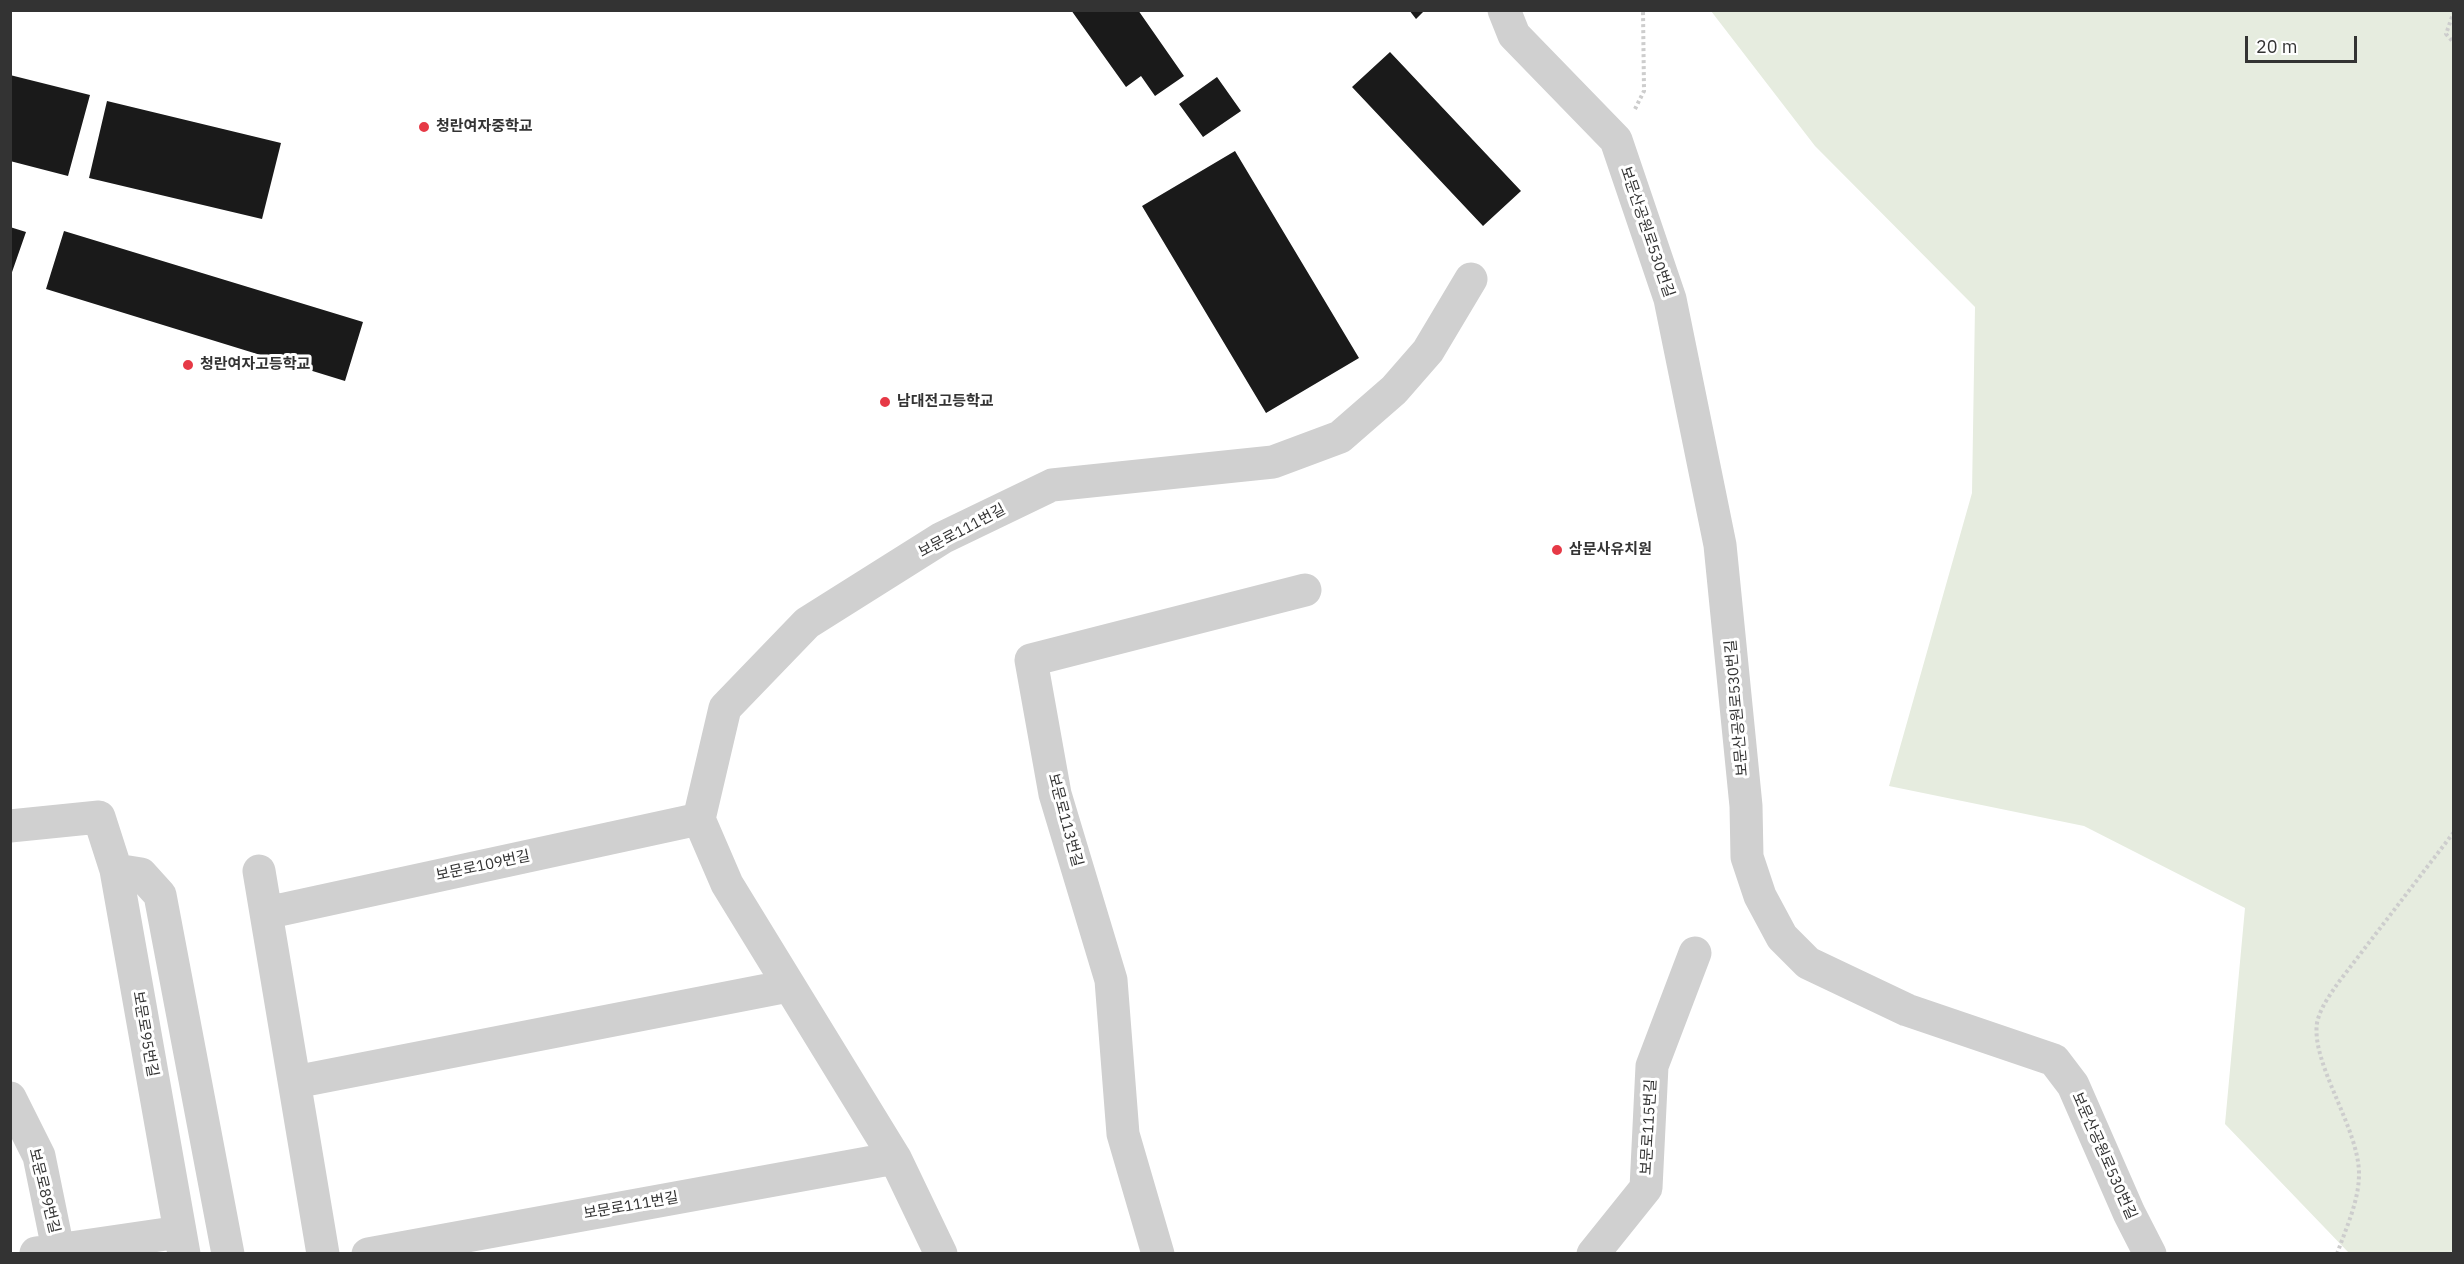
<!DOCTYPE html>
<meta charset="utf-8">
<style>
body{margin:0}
#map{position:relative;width:2464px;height:1264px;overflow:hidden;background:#fff;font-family:"IBM Plex Sans",sans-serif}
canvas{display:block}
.frame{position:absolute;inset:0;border:12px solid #333;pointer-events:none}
.scale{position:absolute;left:2245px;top:36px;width:112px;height:27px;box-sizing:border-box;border:3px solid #333;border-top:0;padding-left:8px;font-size:18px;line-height:21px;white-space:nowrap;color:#333;-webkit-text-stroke:4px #fff;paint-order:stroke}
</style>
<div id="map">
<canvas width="2464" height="1264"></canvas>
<div class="frame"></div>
<div class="scale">20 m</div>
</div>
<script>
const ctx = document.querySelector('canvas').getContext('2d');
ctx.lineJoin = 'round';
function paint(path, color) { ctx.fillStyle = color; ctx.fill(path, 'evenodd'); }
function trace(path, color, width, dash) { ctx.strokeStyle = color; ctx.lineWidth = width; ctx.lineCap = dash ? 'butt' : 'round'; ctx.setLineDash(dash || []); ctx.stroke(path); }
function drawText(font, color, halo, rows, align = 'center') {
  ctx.font = font + ' "IBM Plex Sans","Noto Sans KR",sans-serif'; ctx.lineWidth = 6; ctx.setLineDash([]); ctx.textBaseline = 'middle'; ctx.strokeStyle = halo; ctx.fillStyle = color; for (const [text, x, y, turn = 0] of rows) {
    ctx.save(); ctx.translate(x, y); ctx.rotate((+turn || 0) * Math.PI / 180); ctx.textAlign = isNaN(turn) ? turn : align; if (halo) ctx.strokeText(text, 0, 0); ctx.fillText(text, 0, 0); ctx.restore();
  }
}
paint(new Path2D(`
 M1711,11H2453V1253H2349L2225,1124L2245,908L2084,826L1889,786L1972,493L1975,307L1815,146Z`), '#e6ecdf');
paint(new Path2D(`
 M1071,10H1138L1184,76L1155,96L1141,76L1126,87Z
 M1409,10H1425L1416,19Z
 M1390,52L1521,191L1483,226L1352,87Z
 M10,75L90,95L68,176L10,161Z
 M1217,77L1241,111L1203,137L1179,104Z
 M107,101L281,143L262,219L89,178Z
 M1235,151L1359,358L1266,413L1142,206Z
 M10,227L26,232L11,275H10Z
 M64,231L363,322L345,381L46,289Z`), '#1a1a1a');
trace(new Path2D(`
 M2454,11L2446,34L2454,43
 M1635,109L1644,91L1643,10
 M2337,1254C2346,1228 2359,1201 2359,1174C2359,1128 2311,1064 2317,1023C2320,1008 2330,995 2338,983L2454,832`), '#cdcdcd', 4, [3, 3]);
trace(new Path2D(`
 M1504,10L1514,35L1616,140L1670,299L1720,545L1746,806L1747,857L1760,896L1782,937L1808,963L1907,1010L2054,1060L2073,1085L2129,1213L2150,1254
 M10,826L99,817L116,870L184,1254
 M116,870L141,874L160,895L228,1254
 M259,871L323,1254
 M266,913L699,819
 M295,1082L788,986
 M10,1098L39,1156L59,1254
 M36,1253L180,1232
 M368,1254L895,1158
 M941,1254L895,1158L727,884L699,819L725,708L807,623L942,538L1052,485L1273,462L1340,437L1394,390L1428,351L1471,279
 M1158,1254L1123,1134L1111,980L1055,794L1031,660L1305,590
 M1593,1254L1646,1188L1652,1066L1695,953`), '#d0d0d0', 33);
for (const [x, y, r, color] of [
 [424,127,6,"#e63946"],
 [188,365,6,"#e63946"],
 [885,402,6,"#e63946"],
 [1557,550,6,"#e63946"]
]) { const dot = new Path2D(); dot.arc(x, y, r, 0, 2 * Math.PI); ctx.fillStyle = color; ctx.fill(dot); trace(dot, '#fff', 2); }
drawText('bold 15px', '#333', '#fff', [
 ["청란여자중학교",436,127],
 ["청란여자고등학교",200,365],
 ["남대전고등학교",897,402],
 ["삼문사유치원",1569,550]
], 'left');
drawText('15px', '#333', '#fff', [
 ["보문산공원로530번길",1647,232,71],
 ["보문로111번길",962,531,-28],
 ["보문산공원로530번길",1737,708,-95],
 ["보문로113번길",1065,820,75],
 ["보문로109번길",483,866,-12],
 ["보문로95번길",145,1034,80],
 ["보문로115번길",1649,1127,-87],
 ["보문산공원로530번길",2104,1156,66],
 ["보문로89번길",44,1191,76],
 ["보문로111번길",631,1206,-10]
]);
</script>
